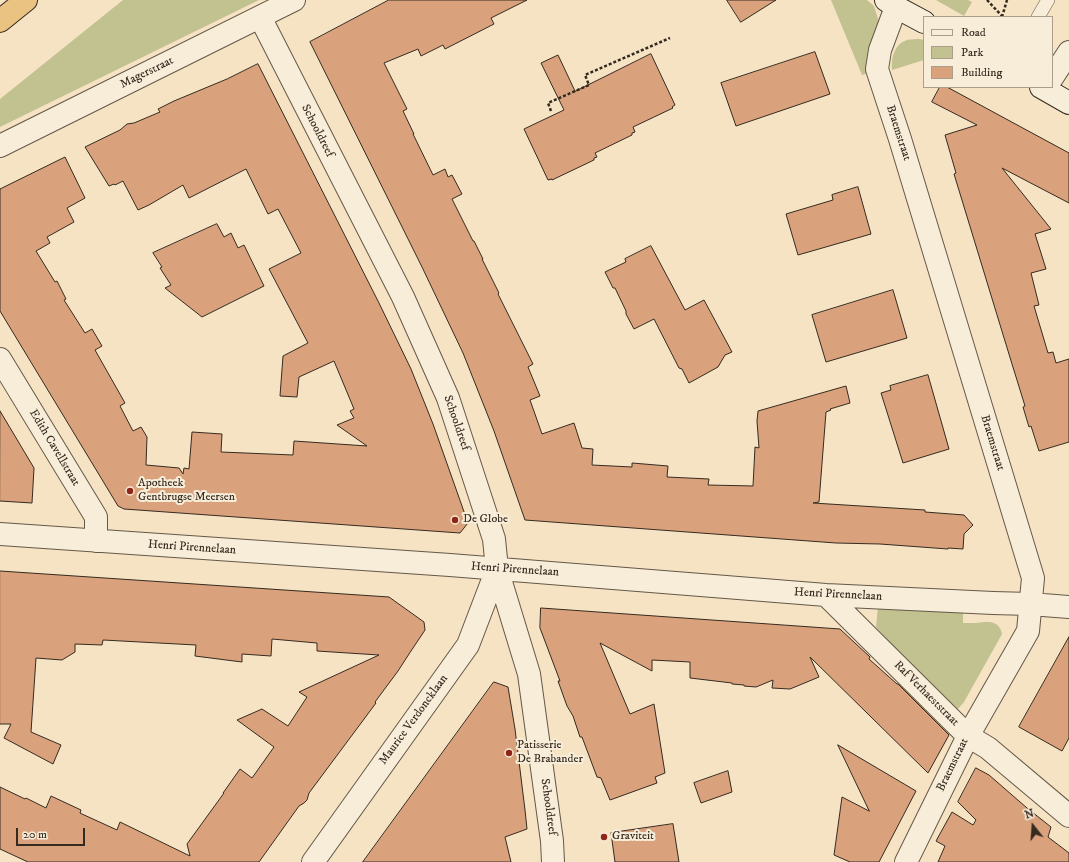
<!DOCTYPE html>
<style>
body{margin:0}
#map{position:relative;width:1069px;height:862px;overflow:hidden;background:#f5e3c4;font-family:"IM FELL DW Pica",serif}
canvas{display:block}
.legend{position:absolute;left:923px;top:16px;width:130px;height:72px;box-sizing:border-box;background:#f8edd9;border:1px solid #aa9f8f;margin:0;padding:5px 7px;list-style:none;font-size:12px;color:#352a1f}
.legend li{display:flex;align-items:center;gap:8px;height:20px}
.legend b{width:20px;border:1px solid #aa9f8f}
.north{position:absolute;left:1013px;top:806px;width:40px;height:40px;-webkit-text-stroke:3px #f8edd9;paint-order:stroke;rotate:343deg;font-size:11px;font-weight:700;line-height:16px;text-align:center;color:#352a1f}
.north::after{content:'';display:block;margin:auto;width:14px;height:18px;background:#352a1f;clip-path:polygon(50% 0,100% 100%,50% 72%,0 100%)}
.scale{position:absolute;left:16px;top:828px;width:69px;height:18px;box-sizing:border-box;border:2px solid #352a1f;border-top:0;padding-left:5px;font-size:12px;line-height:14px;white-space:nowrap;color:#352a1f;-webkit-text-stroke:3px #f8edd9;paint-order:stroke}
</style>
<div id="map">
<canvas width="1069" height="862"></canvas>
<ul class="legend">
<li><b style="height:5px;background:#f8edd9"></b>Road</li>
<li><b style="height:11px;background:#c2c290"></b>Park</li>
<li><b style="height:11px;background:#daa27c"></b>Building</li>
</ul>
<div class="north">N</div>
<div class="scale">20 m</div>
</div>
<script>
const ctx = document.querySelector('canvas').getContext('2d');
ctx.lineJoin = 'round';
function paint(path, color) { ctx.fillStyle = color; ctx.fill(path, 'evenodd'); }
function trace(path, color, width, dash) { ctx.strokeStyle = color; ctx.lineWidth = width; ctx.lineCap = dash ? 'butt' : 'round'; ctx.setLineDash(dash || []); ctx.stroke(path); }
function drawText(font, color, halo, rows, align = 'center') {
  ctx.font = font + ' "IM FELL DW Pica",serif'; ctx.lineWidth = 4; ctx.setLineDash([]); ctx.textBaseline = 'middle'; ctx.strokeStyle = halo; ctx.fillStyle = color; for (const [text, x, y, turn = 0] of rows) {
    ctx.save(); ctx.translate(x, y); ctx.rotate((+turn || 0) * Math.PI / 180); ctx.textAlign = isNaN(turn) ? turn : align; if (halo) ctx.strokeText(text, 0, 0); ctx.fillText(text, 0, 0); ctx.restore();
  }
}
paint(new Path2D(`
 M123,0H259L0,127V99Z
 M831,0H867L874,6L879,22L869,73L862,75Z
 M936,0H968L972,2L964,16Z
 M920,39L924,40V60L892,70C891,59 894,44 907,40C911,39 916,39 920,39Z
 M878,607L963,613V623C967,623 971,623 976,623C987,622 999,619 1002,634L964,702L957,710L941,700L876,627Z`), '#c2c290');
const building = new Path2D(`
 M389,0H527L491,18L494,24L445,49L443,45L421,56L418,49L384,63L407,109L403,111L414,134H413L433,175L445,169L448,177L452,175L462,194L452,199L473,241H474L483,259H482L499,293L498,294L533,364L528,367L540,396L530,400L542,434L574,423L582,448L593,449L592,465L632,467V463L668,466L667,477L709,479L708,485L753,486L755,447L759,448L757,421L758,411L846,386L850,403L830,409L831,410L826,412L819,502L813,503L925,510V512L964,515L973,525L964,534L963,549L948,548V549L880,544L836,543L525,520L494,431L463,353L422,267L310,42Z
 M727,0H776L741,22Z
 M815,52L830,94L736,126L721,83Z
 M651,54L675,105L672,107L673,108L633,127L635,132L632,133V135L595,153L597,157L594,158V160L552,180V179L548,180L524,129L564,110L541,63L558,55L575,91Z
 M258,64L379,303L411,369L433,424L468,523L460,533L124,509L118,506L0,311V189L65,157L85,198L67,208L74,222L47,237L50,243L36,251L55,282L57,281L66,299L64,300L85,333L92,329L102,346L95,350L125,403L120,406L133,431L141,427L147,437L146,465L179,468L183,474L184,468L189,469L192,432L222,434L221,452L293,455L294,441L367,446L337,425L354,418L350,411L354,409L334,361L299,377L297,397L280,396L283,356L308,343L269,269L301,253L278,209L268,214L246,169L189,198L183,185L149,205L138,210L123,181L115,185L114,184L109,186L85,147L120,130L127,124L134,123L160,112L158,109L174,101L227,79Z
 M940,87H947L1069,153V203L1002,168L1051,229L1035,234L1046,269L1031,273L1039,305L1034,306L1048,353L1053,352L1056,363L1069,359V442L1039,451L1031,426L1029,427L1023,407L1025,406L1012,364L954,174L956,173L945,135L977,125L932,102Z
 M858,187L871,234L798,255L786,214L833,200L832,195Z
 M217,224L224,237L231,233L238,248L244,245L264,286L202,317L165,288L171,285L160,268L162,267L153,253Z
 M651,246L685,310L704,300L732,352L725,355L718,367L689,383L682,369L679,368L654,319L634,329L626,314V311L615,288H613L605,272L626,262L625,259Z
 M893,290L907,338L826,362L812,315Z
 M928,375L949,449L903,463L881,393L891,390L890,386Z
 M0,411L34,468L32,503L0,501Z
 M0,571L389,597L424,622L425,630L409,654L398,671L375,702L376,703L309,793L307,800L304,803L299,806L259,862H28L0,849V787L25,799L26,798L46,808L51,796L81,810L80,813L82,814L117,830L120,822L190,856L187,844L224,793H223L240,769L252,778L274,747L237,720L262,709L288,726L307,697L299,692L379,655L317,651V643L272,639L271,656L242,654V662L195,656L196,645L103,640L102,645L75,644V652L62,660L36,658L31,732L61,745L53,764L4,738L11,724H0Z
 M541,608L840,629L870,657L869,659L897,684H898L949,735L928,773L810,657L819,677L790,689L772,688L773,680L756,687L744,686V685L732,684V683L690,678V662L652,660V671L600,643L630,714L654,704L665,773L655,777L657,783L610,800L601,778L597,777L582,737H580L573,716L567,706L558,681H560L540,628Z
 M1069,637V738L1062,751L1019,727Z
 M494,682L508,687L515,729L525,810L527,829L505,837L511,862H363Z
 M838,745L916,791L879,862H850L834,855L842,797L869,811Z
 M976,768L989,775L1027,808L1051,827L1048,837L1069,853V862H938L945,846L936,841L952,812L973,825L976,820L958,802Z
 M728,771L732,792L701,803L694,783Z
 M673,824L679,862H615L611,833Z`);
paint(building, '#daa27c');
trace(building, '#352a1f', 1);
const lane = new Path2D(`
 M1038,17L1048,0`);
const street = new Path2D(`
 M896,7L880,50L877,69L900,139L1033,578L1028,631L968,736L906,862
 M260,17L403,297L448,398L494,539L497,569L529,674L552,841L553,862
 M1052,78L1069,52
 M0,146L294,0
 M0,359L96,517V541
 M0,534L450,565L826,595L993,603L1030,604L1069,607
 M826,595L968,736L988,748L1069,816
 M313,862L468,645L497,569`);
const secondary = new Path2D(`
 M886,0L896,7L924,22
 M1041,87L1069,103`);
const highway = new Path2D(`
 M0,21L26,0`);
trace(lane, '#655848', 14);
trace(street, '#655848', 24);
trace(secondary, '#352a1f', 24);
trace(highway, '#352a1f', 24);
trace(new Path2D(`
 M987,0L1002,16L1005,17
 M1002,17L1007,0
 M551,111L548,103L589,85L585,75L670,38`), '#352a1f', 2.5, [3, 2]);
trace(lane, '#f8edd9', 13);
trace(street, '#f8edd9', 22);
trace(secondary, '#f8edd9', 22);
trace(highway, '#eac282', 22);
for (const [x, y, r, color] of [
 [130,491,4,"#8f2418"],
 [455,520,4,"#8f2418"],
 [509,753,4,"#8f2418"],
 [604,837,4,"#8f2418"]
]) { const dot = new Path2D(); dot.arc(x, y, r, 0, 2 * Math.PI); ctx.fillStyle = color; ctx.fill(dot); trace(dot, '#f8edd9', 1.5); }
drawText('12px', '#352a1f', '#f8edd9', [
 ["Magerstraat",147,73,-26],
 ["Schooldreef",317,131,63],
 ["Braemstraat",898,133,72],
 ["Schooldreef",456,423,71],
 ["Braemstraat",992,443,73],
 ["Edith Cavellstraat",54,448,59],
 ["Henri Pirennelaan",192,548,4],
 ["Henri Pirennelaan",515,570,4],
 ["Henri Pirennelaan",838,595,3],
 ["Raf Verhaeststraat",926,694,45],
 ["Maurice Verdoncklaan",414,720,-54],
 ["Braemstraat",953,765,-64],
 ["Schooldreef",548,807,82]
]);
drawText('12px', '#352a1f', '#f8edd9', [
 ["Apotheek",138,484],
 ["Gentbrugse Meersen",138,498],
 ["De Globe",463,520],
 ["Patisserie",517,746],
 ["De Brabander",517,760],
 ["Graviteit",612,837]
], 'left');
</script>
